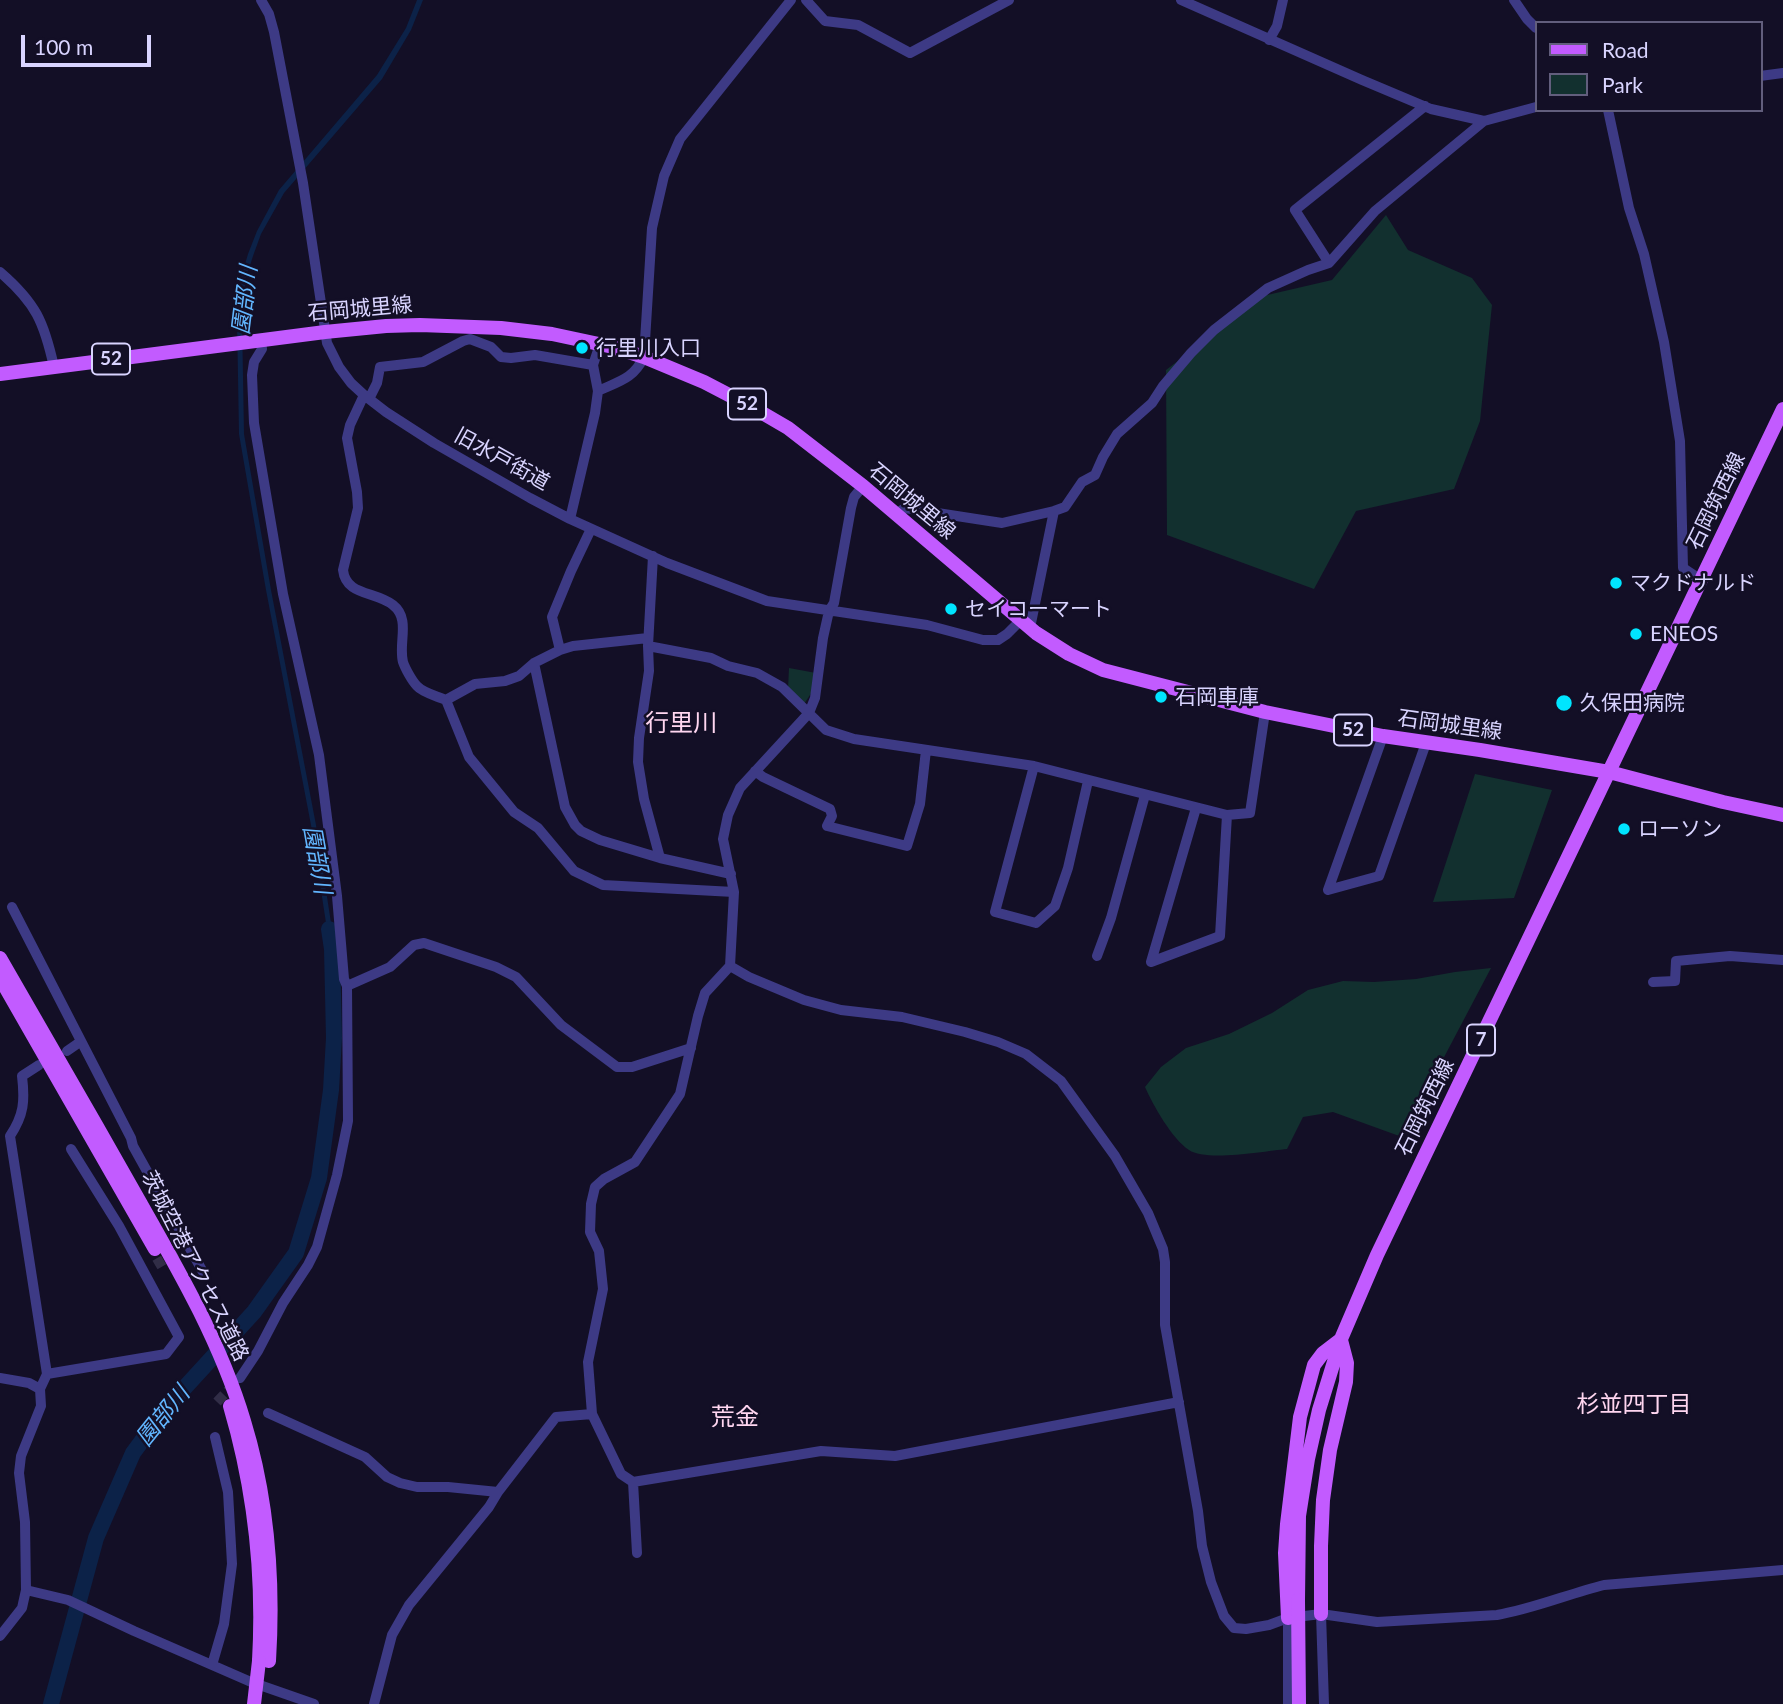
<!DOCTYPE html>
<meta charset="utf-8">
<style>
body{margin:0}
#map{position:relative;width:1783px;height:1704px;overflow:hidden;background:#130f26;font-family:Lato,sans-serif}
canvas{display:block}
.legend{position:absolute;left:1535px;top:21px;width:228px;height:91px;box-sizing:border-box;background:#130f26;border:2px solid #625e7d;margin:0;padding:9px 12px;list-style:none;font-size:21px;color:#d9d4ff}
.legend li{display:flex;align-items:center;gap:14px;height:35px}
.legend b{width:35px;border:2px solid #625e7d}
.scale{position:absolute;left:21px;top:35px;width:130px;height:32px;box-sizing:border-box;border:4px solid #d9d4ff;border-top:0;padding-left:9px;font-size:21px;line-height:24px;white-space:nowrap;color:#d9d4ff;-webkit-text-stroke:5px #130f26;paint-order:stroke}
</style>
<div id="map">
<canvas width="1783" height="1704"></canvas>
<ul class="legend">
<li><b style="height:9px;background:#c25bff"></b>Road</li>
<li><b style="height:19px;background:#12302f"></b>Park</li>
</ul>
<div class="scale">100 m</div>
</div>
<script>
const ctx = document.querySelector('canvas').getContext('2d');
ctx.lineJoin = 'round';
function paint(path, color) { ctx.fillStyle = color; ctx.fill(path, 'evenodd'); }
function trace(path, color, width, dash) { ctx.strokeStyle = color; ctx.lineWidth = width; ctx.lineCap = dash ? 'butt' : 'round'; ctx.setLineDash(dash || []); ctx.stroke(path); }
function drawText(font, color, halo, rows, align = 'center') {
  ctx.font = font + ' Lato,"Noto Sans JP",sans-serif'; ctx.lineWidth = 5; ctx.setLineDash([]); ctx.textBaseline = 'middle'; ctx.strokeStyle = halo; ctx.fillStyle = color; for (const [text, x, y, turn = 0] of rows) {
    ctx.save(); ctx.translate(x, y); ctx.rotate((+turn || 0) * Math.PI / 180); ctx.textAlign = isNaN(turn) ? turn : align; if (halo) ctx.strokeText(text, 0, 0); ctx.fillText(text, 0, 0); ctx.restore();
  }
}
paint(new Path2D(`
 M1386,215L1408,250L1472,278L1492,305L1480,421L1454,489L1356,511L1314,589L1167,535L1166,370L1263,296L1332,280Z
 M789,668L816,673L812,692L804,704L788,689Z
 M1475,774L1552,790L1514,898L1433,902Z
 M1491,968L1402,1137L1333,1112L1303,1117L1287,1149C1265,1151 1206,1162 1189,1150C1172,1139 1153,1105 1145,1087L1161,1067L1186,1048L1229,1034L1272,1013L1308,990L1343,981L1374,982L1416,979L1455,972Z`), '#12302f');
paint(new Path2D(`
 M417,0H423L411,30L382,79L284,193L261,234L253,256L246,278L242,319L244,434L271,590L316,825L335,949H330L311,825L266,590L239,434L237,319L241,278L248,254L257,231L279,190L377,75L406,28Z`), '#0c2248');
trace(new Path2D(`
 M51,1704L96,1538L133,1453L167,1407L254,1312L296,1253L319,1178L331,1090L334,1038L332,949L329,929`), '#0c2248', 16);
trace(new Path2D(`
 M155,1265L179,1251
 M217,1402L236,1382`), '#312d47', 10, [10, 5]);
trace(new Path2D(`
 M261,0L269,14L274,32L303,183L327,343L339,367L351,383L364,395L386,412L434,443L530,498L570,519L667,563L767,601L927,625L983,640H998L1007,634L1020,621
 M806,0L825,21L858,25L910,53L1009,0
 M1181,0L1362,80L1431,109L1484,121
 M1514,0L1527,19L1536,28
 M1269,40L1277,26L1283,0
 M1760,76L1783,73
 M1608,110L1629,208L1644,254L1664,342L1680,441L1683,568L1701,580
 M1329,263L1295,210L1425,106
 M0,272C36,303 44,322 54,367
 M593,365L598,391
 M364,395L350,425L347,438L357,492L358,508L343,570C346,596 375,591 393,605C411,619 398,643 403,662C405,668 412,681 417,686C423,693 437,696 446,700L469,757L514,812L538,828L574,871L603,885L734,892
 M369,399L377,383L380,367L423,362L463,341L470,339L491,347L501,357L511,358L535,355L593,365L600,344
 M863,486L854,497L851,508L834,603L829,611L823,638L815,698L809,713L740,788L728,815L723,839L734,892L730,966L705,993L698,1016L680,1094L635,1162L604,1179L595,1187L591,1204L590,1232L599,1251L603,1289L588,1362L592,1414L621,1474L633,1482L821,1451L895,1456L1179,1402
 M896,514L905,508L1002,523L1054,511L1065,507L1082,482L1095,475L1103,457L1117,434L1152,403L1163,386L1191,353L1214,330L1268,288L1308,270L1329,263L1375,211L1484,121L1536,107
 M570,519L595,413L598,391C620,381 633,379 644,357L652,228L664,176L680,139L791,0
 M653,556L648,646L649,671L639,738L638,762L644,799L660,858
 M1030,628L1054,511
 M648,646L711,658L728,666L757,673L782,687L826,730L854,739L1034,766L1227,815L1250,813L1265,712
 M560,650L573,646L648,638
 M534,663L565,807L575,825L581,831L600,840L660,858L731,874
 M446,700L475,684L505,681L519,676L534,663L560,650L552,617L571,571L591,529
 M1383,736L1328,890L1379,876L1426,743
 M1034,766L995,912L1036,923L1055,906L1068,868L1088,781
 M755,771L763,777L830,809L832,816L827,826L907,846L920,804L926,750
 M1196,808L1151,962L1220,936L1227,815
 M12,907L131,1138L133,1146L203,1272
 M1097,956L1111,918L1145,795
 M730,966L749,977L804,1000L841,1010L902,1017L965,1032L998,1042L1026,1054L1061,1081L1115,1156L1148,1213L1163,1249L1165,1262V1325L1198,1511L1202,1546L1211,1582L1224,1616L1234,1628L1246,1629L1269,1625L1288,1618L1321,1614L1377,1622L1497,1615C1533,1609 1568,1594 1604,1585L1783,1570
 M1653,982L1675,981L1676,961L1730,956L1783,960
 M347,986L390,967L414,945L424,943L496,967L516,977L561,1025L617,1067H632L691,1048
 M67,1051L80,1042
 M39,1065L22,1076C25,1101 24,1115 10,1136L47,1374L40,1389
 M47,1374L166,1354L179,1337L119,1226L71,1149
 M0,1378L29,1383L40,1389L41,1406L21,1456L19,1473L25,1522L26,1590L22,1608L0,1636
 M240,1378L258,1351L283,1303L308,1265L317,1247L337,1175L348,1121L347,986L344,979L337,896L319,755L283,594L254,423L252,375L254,362L262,349L261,340
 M268,1413L365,1457L387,1477L400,1483L417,1487H448L498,1492
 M633,1482L637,1553
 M26,1590L68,1600L134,1631L251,1682L314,1704
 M1321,1614L1324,1704
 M212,1665L224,1624L232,1564L228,1492L215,1437
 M374,1704L392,1635L409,1605L489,1507L498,1492L556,1417L592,1414
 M1288,1704V1618`), '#3d3a85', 10);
trace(new Path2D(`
 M0,374L325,332L386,326L420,325L501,328L552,334L613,347L644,357L704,382L752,407L788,428L863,486L1036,633L1069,654L1103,670L1265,712L1383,736L1480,750L1609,772L1723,802L1783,815
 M0,958C46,1038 92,1117 137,1197C178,1269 220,1341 244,1421C268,1499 274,1580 269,1661
 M0,978L155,1249
 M230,1406C255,1491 264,1573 259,1661
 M1298,1600L1299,1516L1308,1459L1319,1410L1341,1339L1377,1255L1783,409
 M1321,1614V1546L1323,1500L1330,1450L1346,1382L1347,1363L1341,1340
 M1288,1618L1285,1553L1287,1524L1300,1417L1314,1365L1323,1353L1340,1340`), '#c25bff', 14);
trace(new Path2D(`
 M1298,1600L1299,1704
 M254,1704L259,1661`), '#c25bff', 14);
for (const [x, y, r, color] of [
 [582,348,7,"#00e5ff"],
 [1616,583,7,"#00e5ff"],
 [951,609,7,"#00e5ff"],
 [1636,634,7,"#00e5ff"],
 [1161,697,7,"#00e5ff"],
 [1564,703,9,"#00e5ff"],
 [1624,829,7,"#00e5ff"]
]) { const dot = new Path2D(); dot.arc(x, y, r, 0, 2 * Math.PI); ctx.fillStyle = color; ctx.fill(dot); trace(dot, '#130f26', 2.5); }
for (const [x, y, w] of [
 [111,359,38],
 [747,404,38],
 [1353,730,38],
 [1481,1040,28]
]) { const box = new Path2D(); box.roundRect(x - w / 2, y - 15.5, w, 31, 5); ctx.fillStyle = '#130f26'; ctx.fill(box); trace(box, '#d9d4ff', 2); }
drawText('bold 19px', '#d9d4ff', null, [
 ["52",111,359],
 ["52",747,404],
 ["52",1353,730],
 ["7",1481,1040]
]);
drawText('21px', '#d9d4ff', '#130f26', [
 ["石岡城里線",360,309,-5],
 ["旧水戸街道",502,459,29],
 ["石岡城里線",912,501,40],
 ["石岡筑西線",1716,501,-64],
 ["石岡城里線",1450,725,8],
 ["石岡筑西線",1425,1107,-64],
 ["茨城空港アクセス道路",195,1266,63]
]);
drawText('21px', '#d9d4ff', '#130f26', [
 ["行里川入口",596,348],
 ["マクドナルド",1630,583],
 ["セイコーマート",965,609],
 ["ENEOS",1650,634],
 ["石岡車庫",1175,697],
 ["久保田病院",1580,703],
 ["ローソン",1638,829]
], 'left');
drawText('italic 23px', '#62b6ff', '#130f26', [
 ["園部川",245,300,-83],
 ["園部川",317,860,80],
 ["園部川",163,1416,-51]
]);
drawText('23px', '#ffd6f0', '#130f26', [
 ["杉並四丁目",1634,1405]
]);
drawText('24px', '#ffd6f0', '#130f26', [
 ["行里川",681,723],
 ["荒金",735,1417]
]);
</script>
